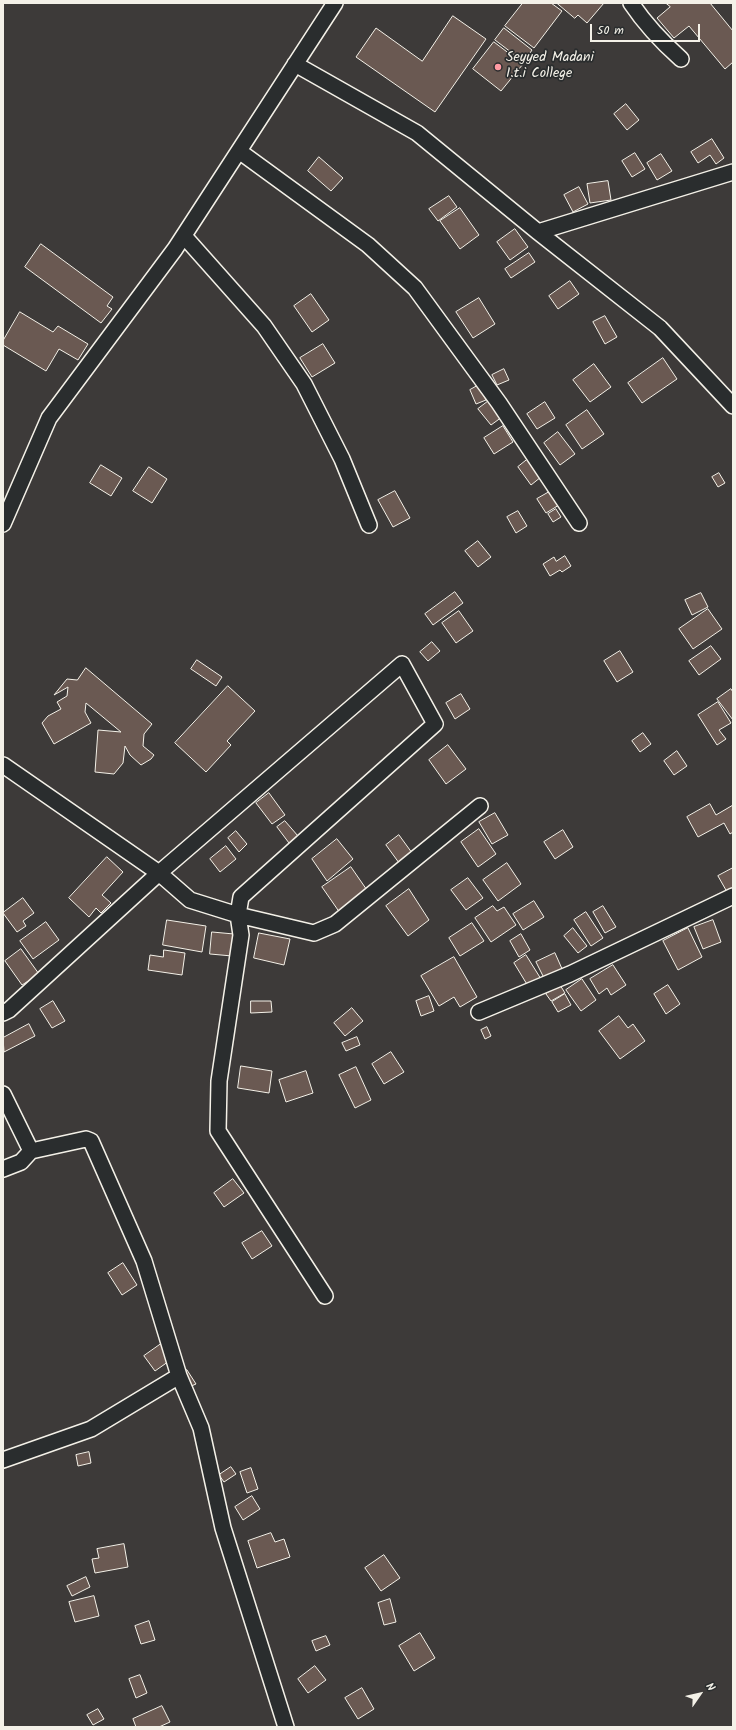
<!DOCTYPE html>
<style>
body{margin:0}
#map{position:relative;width:736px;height:1730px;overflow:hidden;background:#3d3a39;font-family:Kalam,sans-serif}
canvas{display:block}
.frame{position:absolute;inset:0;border:4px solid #f4f1e8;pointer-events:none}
.north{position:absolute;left:680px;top:1674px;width:40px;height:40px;-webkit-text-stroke:3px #2a2d2e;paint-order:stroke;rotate:56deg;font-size:11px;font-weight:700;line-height:16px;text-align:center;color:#f4f1e8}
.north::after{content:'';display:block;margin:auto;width:14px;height:18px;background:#f4f1e8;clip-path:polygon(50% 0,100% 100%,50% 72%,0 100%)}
.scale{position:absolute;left:590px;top:24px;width:110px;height:18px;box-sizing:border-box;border:2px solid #f4f1e8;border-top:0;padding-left:5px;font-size:12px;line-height:14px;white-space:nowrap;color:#f4f1e8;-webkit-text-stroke:3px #2a2d2e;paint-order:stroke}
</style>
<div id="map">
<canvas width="736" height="1730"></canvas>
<div class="frame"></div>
<div class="north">N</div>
<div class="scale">50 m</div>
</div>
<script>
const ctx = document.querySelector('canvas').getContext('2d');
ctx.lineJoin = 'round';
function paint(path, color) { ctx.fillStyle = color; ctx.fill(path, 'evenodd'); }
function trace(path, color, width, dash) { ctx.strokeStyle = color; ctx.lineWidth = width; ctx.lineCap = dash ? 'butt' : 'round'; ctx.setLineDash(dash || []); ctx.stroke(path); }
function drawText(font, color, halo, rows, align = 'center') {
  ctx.font = font + ' Kalam,sans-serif'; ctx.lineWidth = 3.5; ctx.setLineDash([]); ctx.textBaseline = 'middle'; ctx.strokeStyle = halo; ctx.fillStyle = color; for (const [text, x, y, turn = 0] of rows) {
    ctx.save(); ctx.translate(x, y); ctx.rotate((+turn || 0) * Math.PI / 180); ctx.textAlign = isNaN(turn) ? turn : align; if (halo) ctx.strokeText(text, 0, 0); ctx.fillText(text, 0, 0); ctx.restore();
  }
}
const building = new Path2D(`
 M523,3H551L562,11L534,48L505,26Z
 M557,3H604L587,23L578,15L575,18Z
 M666,3H710L733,31V62L725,69L689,26L674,38L657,18L670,7Z
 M453,16L486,39L435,112L356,57L376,28L422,61Z
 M504,28L532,50L524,62L495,40Z
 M494,42L523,64L501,91L473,69Z
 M626,104L639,120L627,130L614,114Z
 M712,139L724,158L716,164L710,155L698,163L691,152Z
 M635,153L645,169L632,177L622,161Z
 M661,154L672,171L657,180L647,163Z
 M319,157L343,178L331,191L308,171Z
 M608,181L611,200L590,203L587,184Z
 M579,187L588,204L573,212L564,195Z
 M449,196L457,207L438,221L429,209Z
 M460,208L479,235L460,249L440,221Z
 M515,229L528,247L510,260L497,242Z
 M41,244L113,297L107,306L112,309L101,323L25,267Z
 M529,253L535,262L511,278L505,269Z
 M570,281L579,294L558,309L549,296Z
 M311,294L329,320L312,332L294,306Z
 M479,298L495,324L473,338L456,312Z
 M20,312L53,332L58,326L88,344L78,360L59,349L46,371L3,345V341Z
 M605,316L617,337L605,344L593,322Z
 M323,344L335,363L312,377L300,358Z
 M663,358L677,379L642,403L628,383Z
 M594,364L611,387L590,402L573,380Z
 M504,369L509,380L497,385L492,375Z
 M479,385L486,400L476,404L470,390Z
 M490,400L502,417L491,425L478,409Z
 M545,402L555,418L537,429L527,414Z
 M587,410L604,434L582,449L566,425Z
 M503,426L513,442L494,454L484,438Z
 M558,432L575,454L560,465L544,443Z
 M528,459L541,477L531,485L518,467Z
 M101,465L122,478L111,496L90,483Z
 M149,467L167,479L152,503L133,491Z
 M719,473L725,483L718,487L712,477Z
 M395,491L410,518L393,527L378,500Z
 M551,491L559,505L546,513L537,499Z
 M556,509L561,517L553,522L548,514Z
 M518,511L527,526L516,533L507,517Z
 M478,541L491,557L478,567L465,551Z
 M565,556L571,566L562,572L560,570L550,576L543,564L554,557L556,561Z
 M455,592L463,603L433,625L425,614Z
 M701,593L708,607L692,615L685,600Z
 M708,609L722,629L693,649L679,629Z
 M459,611L473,631L456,643L442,623Z
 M432,642L440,651L428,661L420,652Z
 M711,646L721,659L699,675L689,661Z
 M620,651L633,672L617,682L604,661Z
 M197,660L222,677L216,686L191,669Z
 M86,668L152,724L144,734L143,746L154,755L151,759L141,765L130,755L125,746L123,763L114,774L95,772L98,730L121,732L86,703L85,712L91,723L54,744L42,723L48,716L61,709L57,702L67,696L68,687L54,695L67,679L77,680Z
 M228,686L255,711L227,741L231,745L206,772L175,743Z
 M731,689L733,692V720L717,699Z
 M461,694L470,709L455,719L446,703Z
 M718,702L731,723L719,730L726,739L717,745L698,715Z
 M643,733L651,744L640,752L632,741Z
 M448,745L466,769L446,784L429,760Z
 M677,751L687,766L674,775L664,761Z
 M269,793L285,815L272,824L256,803Z
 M710,804L716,815L733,805V832L730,834L724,823L698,837L687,817Z
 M495,813L508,835L492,844L479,822Z
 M285,821L298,836L289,843L277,827Z
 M479,829L496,854L478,867L461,842Z
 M563,830L573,847L555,859L544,842Z
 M236,831L247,844L239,852L228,838Z
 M399,835L415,857L402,867L386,845Z
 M337,839L353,859L327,881L312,859Z
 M226,846L236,859L220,872L210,859Z
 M107,857L123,872L102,895L111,903L101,913L96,908L89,917L69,898Z
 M507,863L521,884L498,901L483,880Z
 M351,867L369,893L340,913L322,887Z
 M733,868V898L731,899L718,876Z
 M468,878L483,898L466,910L451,890Z
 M409,889L429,920L408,936L386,906Z
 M23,898L34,913L23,921L26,926L17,932L3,913Z
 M534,901L544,917L523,930L513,914Z
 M493,906L497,911L504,907L516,925L491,942L475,918Z
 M603,906L616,927L605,933L593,912Z
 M586,912L603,938L591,946L574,920Z
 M167,920L206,926L202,952L163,945Z
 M713,920L721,942L703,949L694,927Z
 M46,922L59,940L33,959L20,941Z
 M472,923L484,941L460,956L449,938Z
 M573,928L587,946L578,953L564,936Z
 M688,928L702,957L678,970L663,941Z
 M212,932L234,934L232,956L210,954Z
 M259,933L290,939L284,965L254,958Z
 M521,934L530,950L519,957L510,941Z
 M21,949L39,974L22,985L5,961Z
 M164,950L185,953L182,975L148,970L150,955L163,957Z
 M555,953L563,971L545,980L536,962Z
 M526,955L541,979L528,986L514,963Z
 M454,957L477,997L460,1007L454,997L439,1006L421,976Z
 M613,965L626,985L611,995L607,988L599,994L590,979Z
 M582,979L596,1000L581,1011L566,990Z
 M560,985L565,993L551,1001L546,994Z
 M668,985L680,1004L666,1014L654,994Z
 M565,994L571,1005L558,1012L552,1002Z
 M429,996L434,1011L421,1016L416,1001Z
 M53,1001L65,1021L52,1028L40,1009Z
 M251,1001H271L272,1012L251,1013Z
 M352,1008L363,1021L345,1036L334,1023Z
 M619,1016L628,1028L633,1024L645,1041L620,1059L599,1031Z
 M29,1024L35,1036L4,1052L3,1038Z
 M487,1027L491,1036L485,1039L481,1030Z
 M357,1037L360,1045L346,1051L342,1043Z
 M391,1052L404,1072L384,1084L372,1064Z
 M241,1066L272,1071L269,1093L238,1088Z
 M356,1067L371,1100L355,1108L339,1075Z
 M306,1071L313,1093L286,1102L279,1080Z
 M233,1179L244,1193L224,1207L214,1193Z
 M262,1231L272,1246L252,1259L242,1243Z
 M123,1263L137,1285L122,1295L108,1273Z
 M161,1344L172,1359L155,1371L144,1356Z
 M187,1370L196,1384L189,1387L181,1374Z
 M89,1452L91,1463L78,1466L76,1455Z
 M231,1467L236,1474L224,1482L219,1475Z
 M251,1468L258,1489L247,1493L240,1472Z
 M252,1496L260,1509L243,1520L235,1507Z
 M271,1533L275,1542L284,1539L290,1557L257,1568L248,1541Z
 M124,1544L128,1567L95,1573L92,1559L99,1558L97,1549Z
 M384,1555L400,1578L381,1591L365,1568Z
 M86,1577L90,1587L72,1596L67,1586Z
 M94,1596L99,1616L75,1622L69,1602Z
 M390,1599L396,1622L384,1625L378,1603Z
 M149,1621L155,1640L141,1644L135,1626Z
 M420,1633L435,1658L414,1671L399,1646Z
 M326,1636L330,1645L316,1651L312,1641Z
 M315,1666L326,1680L308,1693L298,1679Z
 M140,1675L147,1693L136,1698L129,1679Z
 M362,1688L374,1709L358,1719L345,1698Z
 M162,1706L170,1722L159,1727H136L133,1719Z
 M98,1709L104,1719L93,1725L87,1715Z`);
paint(building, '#6a5952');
trace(building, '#f4f1e8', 1);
const minor = new Path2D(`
 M631,3C645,24 662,42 681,59
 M295,64L417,133L538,232L660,328L733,406
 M239,151L368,245L415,288L499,403L579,523
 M538,232L733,172
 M184,236L264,326L304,384L342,459L369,525
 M3,524L49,418L175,249L335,3
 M3,765L159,873L190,900L238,915L314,933L335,924L480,806
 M479,1012L570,974L733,896
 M3,1013L9,1010L159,873L402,664L435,724L241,897L238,915L241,935L219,1081L218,1131L325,1296
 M3,1094L31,1151L21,1162L3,1169
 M31,1151L86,1139L91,1141L144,1261L179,1376L201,1428L223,1528L286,1727
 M3,1460L91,1429L179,1376`);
trace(minor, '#f4f1e8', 18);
trace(minor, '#2a2d2e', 15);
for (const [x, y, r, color] of [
 [498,67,4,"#ff9aa2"]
]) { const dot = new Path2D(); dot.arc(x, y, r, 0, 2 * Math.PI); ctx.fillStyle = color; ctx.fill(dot); trace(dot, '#2a2d2e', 1.5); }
drawText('14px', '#f4f1e8', '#2a2d2e', [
 ["Seyyed Madani",506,59],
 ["I.t.i College",506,75]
], 'left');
</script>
